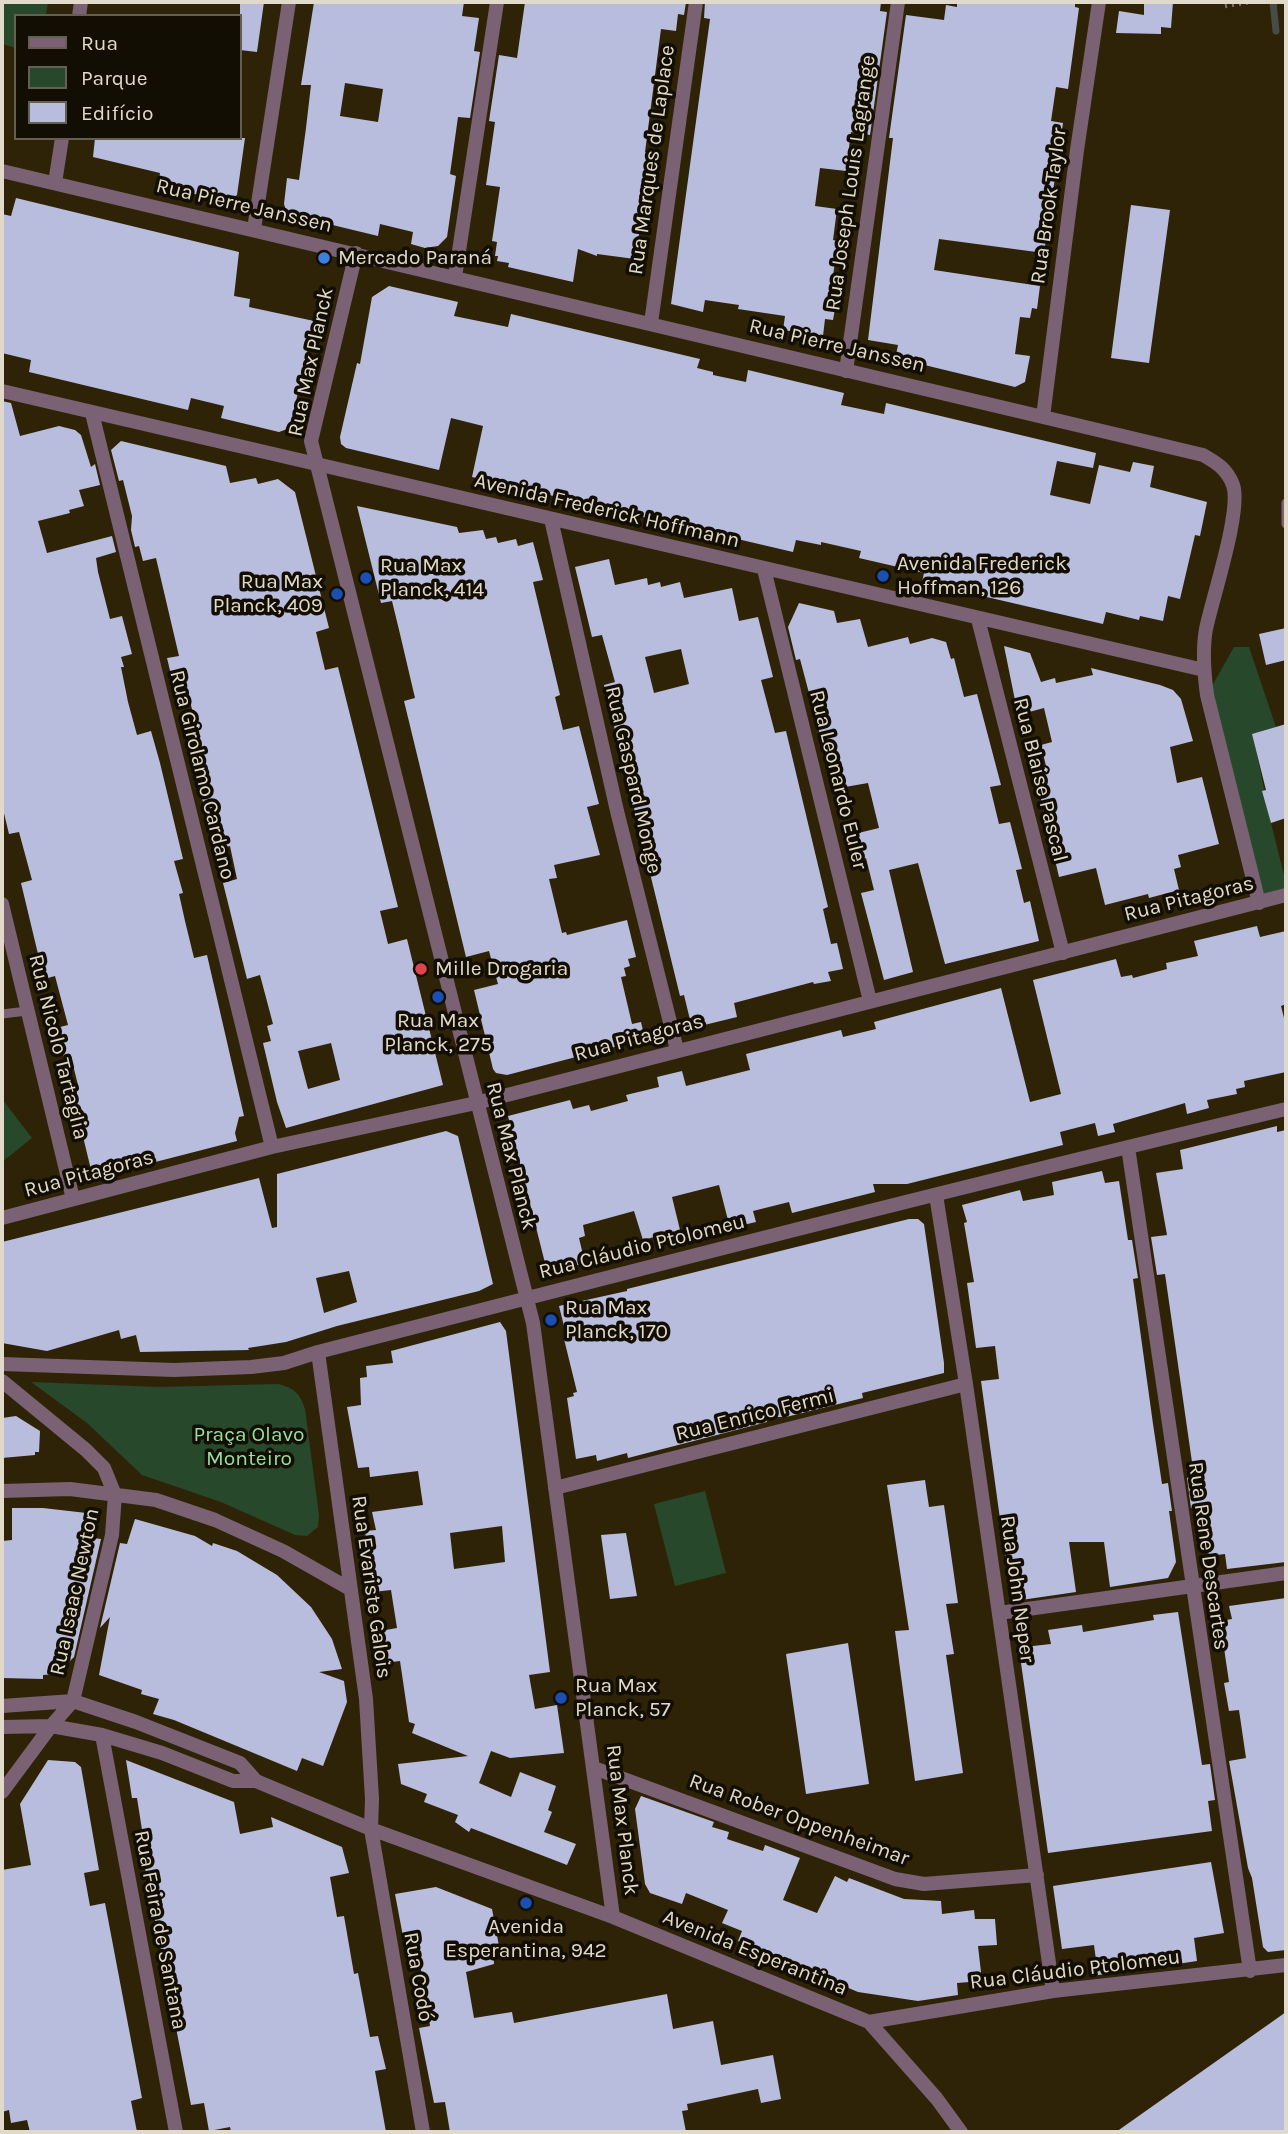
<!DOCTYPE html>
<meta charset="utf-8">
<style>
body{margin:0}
#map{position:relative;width:1288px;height:2134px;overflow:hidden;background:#2f2307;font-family:Karla,sans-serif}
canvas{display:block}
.frame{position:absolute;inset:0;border:4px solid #e1d9ca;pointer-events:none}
.legend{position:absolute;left:14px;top:14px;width:228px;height:126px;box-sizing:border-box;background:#130e04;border:2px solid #655f53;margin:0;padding:9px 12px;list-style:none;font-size:21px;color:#e1d9ca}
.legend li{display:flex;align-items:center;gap:14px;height:35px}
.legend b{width:35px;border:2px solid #655f53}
</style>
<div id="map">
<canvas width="1288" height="2134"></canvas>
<div class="frame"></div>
<ul class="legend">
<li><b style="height:9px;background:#7a6274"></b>Rua</li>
<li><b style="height:19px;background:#27482a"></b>Parque</li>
<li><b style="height:19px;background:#b9bddd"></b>Edifício</li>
</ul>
</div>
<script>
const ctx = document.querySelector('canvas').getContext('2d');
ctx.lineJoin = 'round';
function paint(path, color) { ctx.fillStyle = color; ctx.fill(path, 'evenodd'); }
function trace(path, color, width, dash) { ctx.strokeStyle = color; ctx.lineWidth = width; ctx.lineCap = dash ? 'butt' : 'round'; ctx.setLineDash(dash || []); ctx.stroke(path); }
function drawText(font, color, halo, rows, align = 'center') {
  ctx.font = font + ' Karla,sans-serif'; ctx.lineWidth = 7; ctx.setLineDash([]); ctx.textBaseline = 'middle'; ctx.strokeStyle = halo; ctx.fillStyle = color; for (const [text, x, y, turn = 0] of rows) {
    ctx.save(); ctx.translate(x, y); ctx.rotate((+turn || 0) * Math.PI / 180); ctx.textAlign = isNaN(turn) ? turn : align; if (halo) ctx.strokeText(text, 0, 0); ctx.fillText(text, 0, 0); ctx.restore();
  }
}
paint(new Path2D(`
 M2,2H48L46,16H16V48L2,44Z
 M1234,647H1249L1276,727L1253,735L1271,823L1286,883V895L1259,903L1207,695Z
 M2,1099L32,1138L2,1162Z
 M31,1382L159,1387L278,1384C294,1388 300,1393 305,1409L319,1515L318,1527L307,1536L295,1535L221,1502L142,1475L87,1423Z
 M705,1491L726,1573L675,1586L654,1504Z`), '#27482a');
trace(new Path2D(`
 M1273,2L1276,31`), '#464c48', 7);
paint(new Path2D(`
 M240,2H264L257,52L240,50Z
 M314,2H464L462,16L479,18L474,51L480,52L470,118L458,117L450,174L456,176L447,237L438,246L425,248L411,244L413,232L380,224L378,236L287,214L284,204L287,178L299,180L306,128L311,85H301ZM345,83L383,89L378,122L340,116Z
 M525,2H686L684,15L678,14L676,31L661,29L645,152L658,154L650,211L643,210L635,259L597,254V256L578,249L573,282L508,267L509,263L497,261L498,256H495L497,242L492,241L500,187L486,185L495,122L489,121L499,55L517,58Z
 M705,2H881L880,11L887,12L870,135L851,132L846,171L820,168L815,206L837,209L833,240L838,241L830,297L837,298L833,320L825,319L823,336L783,330L785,316L738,309L739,305L705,300L703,312L671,304L710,19L704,18Z
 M957,2H1065L1075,3V7L1079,8L1068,89L1056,87L1051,121L1063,123L1044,253L939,239L934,270L1040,286L1037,309L1032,308L1030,318L1020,317L1015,354L1030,356L1025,382L1015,387L908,361V357L896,355L898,345L868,340L893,138H889L906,15L944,20L946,5L957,7Z
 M1144,2H1173L1171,28L1161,27V34L1116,33L1119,11L1144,15Z
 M95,138H245L237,195L227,202L158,185L160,173L93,157Z
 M16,198L239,252L234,296L250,299L249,307L314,321L290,428L279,432L221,418L224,406L191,398L188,410L29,372L31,360L2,353V214L11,216Z
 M1131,205L1170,210L1149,363L1111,358Z
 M389,286L458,302L454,316L508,327L511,314L700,359L697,368L713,372V375L746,382L748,370L844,393L841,405L884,414L886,403L1096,453L1093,468L1057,461L1050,495L1090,504L1099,465L1130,472L1133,462L1154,466L1150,487L1207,502L1200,536L1195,535L1180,599L1168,596L1163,621L1140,616L1139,620L1106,612L1103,624L922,582L924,573L859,558L861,551L821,542V545L796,540L793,552L472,477L483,426L451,418L439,470L346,448L341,444L340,437L357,363L360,364L372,297Z
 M2,401L11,403L20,436L59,426L75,430L81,435L91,467L95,464L100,485L79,490L84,506L69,510L70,513L38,521L47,553L112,536L116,552L96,558L98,572L110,619L122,616L132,654L121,657L124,667H121L128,702L137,735L151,731L160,763L183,859L174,861L183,893L179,894L185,921L194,958L207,955L244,1116L239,1117L235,1133L237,1141L93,1178L72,1091L79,1089L71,1057L64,1058L56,1028L68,1025L55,976L44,979L21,883L32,880L19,832L9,834L2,805Z
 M121,441L226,466L230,483L256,478L258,484L278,479L295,492L329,628L316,632L325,670L338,667L398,907L380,911L388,944L407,939L443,1085L286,1128L277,1102L263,1043L271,1041L267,1026L273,1024L260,975L247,979L223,883L237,879L230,846L215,850L191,754L202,751L190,701L178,704L167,658L179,656L156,558L143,561L139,546L135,547L131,530L132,516L123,480L119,481L111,450ZM331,1043L340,1080L308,1089L298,1051Z
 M357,506L457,527L459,533L483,530L486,539L496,537L498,543L516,539L518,546L533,542L543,580L533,582L560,695L555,697L563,730L579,726L599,804L587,807L600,855L554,865L557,878L549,879L562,933L566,932L567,935L627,920L636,957L628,959L630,966L624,968L626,976L621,977L632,1024L641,1022L645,1039L507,1075L496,1073L493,1069L474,990L498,984L489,951L466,957L404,701L415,698L400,634L392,601L381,603Z
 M609,559L615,585L647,578L648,585L660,582L661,587L680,582L684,598L732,588L739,621L758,617L773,677L761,680L775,733L786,731L828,907L823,909L831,944L837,943L843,969L828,972L831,981L814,984L813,982L734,1003L737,1017L692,1028L684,995L680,996L604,685L615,682L602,635L592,637L575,567ZM681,649L689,684L654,693L645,657Z
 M799,603L834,611L837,623L860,619L868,647L908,637L910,644L932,638L946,642L951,659L954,658L964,697L977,694L1001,785L990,787L999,824L1010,822L1022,869L1016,870L1024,903L1030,901L1039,941L945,964L918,863L889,870L913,972L884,980L861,893L874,890L866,858L853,861L846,836L879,828L868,783L845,787L839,763L828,765L800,659L796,660L788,627Z
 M1286,628V660L1266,665L1259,634Z
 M1004,646L1030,653L1041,682L1055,678L1056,683L1093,675L1091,668L1160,685L1173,690L1181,699L1193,741L1170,747L1177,783L1202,777L1219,844L1178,855L1181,867L1174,869L1179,890L1149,898L1148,894L1105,905L1096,868L1059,877L1034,769L1046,766L1041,745L1052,742L1044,708L1018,715Z
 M1286,724V818L1271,823L1262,791L1266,790L1252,734Z
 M1257,926L1260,937L1286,931V1004L1281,1006L1286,1026V1072L1244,1081L1245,1087L1236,1089L1237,1094L1207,1100L1209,1108L1187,1114L1185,1103L1113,1124L1115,1132L1098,1136L1095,1123L1060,1132L1063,1145L907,1184H873L875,1192L792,1213L789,1202L753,1211L756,1222L730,1228L719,1185L672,1197L680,1230L643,1240L634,1211L583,1225L585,1236L579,1238L585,1263L557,1271L550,1268L545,1263L508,1116L570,1100L573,1109L589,1105L591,1111L628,1101L626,1095L659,1087L657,1077L682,1071L686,1086L750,1070L746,1054L841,1030L843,1037L876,1029L874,1022L1001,988L1030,1102L1061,1094L1033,980L1116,959L1121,977L1132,975L1133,978L1167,969L1166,963L1198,956L1194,941Z
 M1277,1126V1132L1286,1130V1562L1227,1569L1225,1554L1209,1556L1202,1506L1191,1508L1187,1478L1194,1476L1165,1274L1157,1275L1151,1237L1167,1235L1156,1173L1183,1169L1180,1150Z
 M446,1131L458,1136L493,1284L479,1291L337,1326L286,1342L248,1348L249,1350L140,1352L136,1335L121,1339L119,1330L47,1351L2,1343V1242L259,1178L272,1228L277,1227V1174ZM349,1271L357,1302L324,1313L316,1278Z
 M1102,1171L1105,1183L1119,1181L1128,1240H1132L1138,1278L1133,1279L1153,1424L1162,1484L1168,1483L1172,1511H1169L1176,1562L1168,1578L1110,1587L1104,1542H1069L1076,1592L1021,1600L1019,1583L1009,1584L981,1381L999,1379L995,1346L976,1348L967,1283L974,1282L964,1223L967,1222L962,1205L1020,1190L1023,1201L1054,1195L1052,1182Z
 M909,1219H918L924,1224L944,1363V1373L862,1393L863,1398L786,1417H765L767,1422L628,1458L627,1453L597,1461L596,1455L576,1459L567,1398L574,1396L573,1393L577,1392L564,1339L567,1338L559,1306L627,1291V1289Z
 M500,1322L506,1331L550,1672L529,1675L535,1709L557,1705L564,1753L510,1758L491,1751L479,1783L511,1797L520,1772L556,1786L548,1810L552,1812L544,1832L576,1844L567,1865L471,1828L469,1832L455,1822L458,1815L424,1802L427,1794L401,1784L398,1764L468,1756L412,1733L415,1724L409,1722L400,1661L384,1663L380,1631L397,1628L391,1590L373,1592L365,1531L376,1530L372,1512L423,1505L418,1471L370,1477L369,1467L358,1468L347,1407L361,1405L360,1378L367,1377L366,1366L393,1363L391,1351ZM502,1526L505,1562L454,1569L450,1533Z
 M16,1416L40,1431L39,1452H35V1455L2,1458V1418Z
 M925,1480L929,1507L944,1505L958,1603L946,1604L954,1654L946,1655L963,1773L915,1781L895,1631L909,1630L887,1485Z
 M12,1508H43L95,1514L93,1538L101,1539L74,1657L57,1674L43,1675V1679L2,1678V1541L12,1540Z
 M135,1519L195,1536L212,1546L213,1543L237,1551L277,1575L311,1607L332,1639L342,1669L319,1672L344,1681L347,1702L323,1766L302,1758L297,1771L174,1720L153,1714L159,1699L141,1694L142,1690L99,1675L110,1617L100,1628L120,1543L127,1544Z
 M626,1533L637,1596L610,1599L601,1535Z
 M1286,1598V1950L1268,1952L1263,1947L1252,1878L1248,1868L1229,1761L1246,1758L1239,1710L1229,1711L1224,1683L1229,1682L1220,1621L1232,1619L1229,1606Z
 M1178,1612L1202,1765L1210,1764L1215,1800L1208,1801L1212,1831L1048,1853L1021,1663H1025L1024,1647L1051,1644L1048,1630L1082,1625L1083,1632L1154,1620L1153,1615Z
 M848,1643L869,1784L806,1794L786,1654Z
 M48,1760L75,1762L81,1767L99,1870L84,1873L90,1906L105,1903L142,2098L131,2101L137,2132H30L27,2120L11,2123L9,2110L2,2112V1870L31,1865L20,1804Z
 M126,1760L234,1802L240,1834L273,1827L271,1817L342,1847L349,1873L330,1877L337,1917L344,1916L354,1974L358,1973L370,2037L378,2036L386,2069L375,2071L386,2132H231L230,2127L209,2131L204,2103L191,2105L139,1837L143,1836L137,1798H132Z
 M641,1796L714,1822L712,1827L729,1832L727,1839L763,1851L765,1845L800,1858L783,1900L817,1913L835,1876L847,1882L849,1878L904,1899L941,1901L942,1914L974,1910L975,1919H995L997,1945L978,1946L982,1981L957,1983L958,1995L918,2001L858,1992L738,1941L742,1931L722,1923L728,1910L686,1893L682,1904L650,1893L645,1884L635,1809Z
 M1211,1862L1224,1933L1194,1938L1197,1961L1164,1966L1163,1956L1130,1960L1131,1971L1098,1975L1094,1945L1062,1949L1053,1886Z
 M436,1887L492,1909L499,1946L493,1947L494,1964L466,1972L474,2018L512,2012L514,2023L667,1994L673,2029L713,2021L721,2065L773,2055L781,2099L761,2103L758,2089L687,2104L688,2110L682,2111L686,2132H450L445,2102L434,2103L419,2028L430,2026L425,1988L419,1961L408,1963L395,1894Z
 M1286,2012V2132H1116Z`), '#b9bddd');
trace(new Path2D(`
 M1225,6L1250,2`), '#7e745d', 4.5, [2, 5]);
trace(new Path2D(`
 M1286,503V524
 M2,1014L27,1011`), '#7a6274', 9);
trace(new Path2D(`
 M79,16L81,2
 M2,171L1043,417L1203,455C1217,463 1227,469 1233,485C1242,510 1212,599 1206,629C1202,651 1204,673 1207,695L1259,903
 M55,183L62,138
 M254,229L289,2
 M356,253L311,441L533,1323L613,1917
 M455,277L497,2
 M651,323L696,2
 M846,371L898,2
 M2,391L1204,670
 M92,413L272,1147
 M1043,417L1077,150L1099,2
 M551,519L617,811L677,1050
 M764,569L870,1001
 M978,619L1063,953
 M2,904L73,1199
 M1128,1147L1250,1971
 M936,1195L966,1384L1053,1991
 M2,1218L272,1147L476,1103L1286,895
 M318,1352L366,1699L372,1799L371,1829L423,2132
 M2,1364L174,1370L251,1367L284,1363L318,1352C640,1269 962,1186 1286,1109
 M2,1381L86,1450L104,1468L115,1495L112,1535L73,1701L51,1726L2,1792
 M555,1488L966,1384
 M2,1491L70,1489L156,1500L215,1520L283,1551L350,1589
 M999,1613L1286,1573
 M2,1706L73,1701L136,1722L240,1763L256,1781
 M2,1727L51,1726L102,1735L162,1753L233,1781H256L371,1829L613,1917L869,2022L937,2099L961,2132
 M102,1735L176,2132
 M594,1768L895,1879L924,1884L1037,1875
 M869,2022L1053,1991L1286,1965`), '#7a6274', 14);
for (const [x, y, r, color] of [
 [324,258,7,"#3f7fe0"],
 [883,576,7,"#1a4fb4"],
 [366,578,7,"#1a4fb4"],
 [337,594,7,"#1a4fb4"],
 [421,969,7,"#e0444e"],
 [438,997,7,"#1a4fb4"],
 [551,1320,7,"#1a4fb4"],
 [561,1698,7,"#1a4fb4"],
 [526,1903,7,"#1a4fb4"]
]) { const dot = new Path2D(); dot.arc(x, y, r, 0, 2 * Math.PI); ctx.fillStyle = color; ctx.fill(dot); trace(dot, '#130e04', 2.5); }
drawText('21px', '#e1d9ca', '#130e04', [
 ["Rua Marques de Laplace",652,160,-82],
 ["Rua Joseph Louis Lagrange",851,183,-82],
 ["Rua Pierre Janssen",244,206,13],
 ["Rua Brook Taylor",1049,206,-82],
 ["Rua Pierre Janssen",837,346,13],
 ["Rua Max Planck",311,362,-78],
 ["Avenida Frederick Hoffmann",607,511,13],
 ["Rua Girolamo Cardano",202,775,76],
 ["Rua Gaspard Monge",633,780,77],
 ["Rua Leonardo Euler",838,780,76],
 ["Rua Blaise Pascal",1040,780,76],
 ["Rua Pitagoras",1189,899,-14],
 ["Rua Pitagoras",639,1038,-15],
 ["Rua Nicolo Tartaglia",58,1047,76],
 ["Rua Max Planck",511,1156,76],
 ["Rua Pitagoras",89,1174,-15],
 ["Rua Cláudio Ptolomeu",642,1247,-14],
 ["Rua Enrico Fermi",755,1415,-14],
 ["Rua Rene Descartes",1208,1556,82],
 ["Rua Evariste Galois",371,1587,82],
 ["Rua John Neper",1017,1589,82],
 ["Rua Isaac Newton",75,1592,-78],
 ["Rua Max Planck",622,1820,83],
 ["Rua Rober Oppenheimar",799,1820,20],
 ["Rua Feira de Santana",160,1930,79],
 ["Avenida Esperantina",755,1953,22],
 ["Rua Cláudio Ptolomeu",1075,1970,-7],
 ["Rua Codó",418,1977,80]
]);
drawText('21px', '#e1d9ca', '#130e04', [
 ["Mercado Paraná",338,258],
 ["Avenida Frederick",897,564],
 ["Hoffman, 126",897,588],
 ["Rua Max",380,566],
 ["Planck, 414",380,590],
 ["Rua Max",323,582,"right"],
 ["Planck, 409",323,606,"right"],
 ["Mille Drogaria",435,969],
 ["Rua Max",438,1021,"center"],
 ["Planck, 275",438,1045,"center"],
 ["Rua Max",565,1308],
 ["Planck, 170",565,1332],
 ["Rua Max",575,1686],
 ["Planck, 57",575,1710],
 ["Avenida",526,1927,"center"],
 ["Esperantina, 942",526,1951,"center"]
], 'left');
drawText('21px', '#95e09b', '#130e04', [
 ["Praça Olavo",249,1435],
 ["Monteiro",249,1459]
]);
</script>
